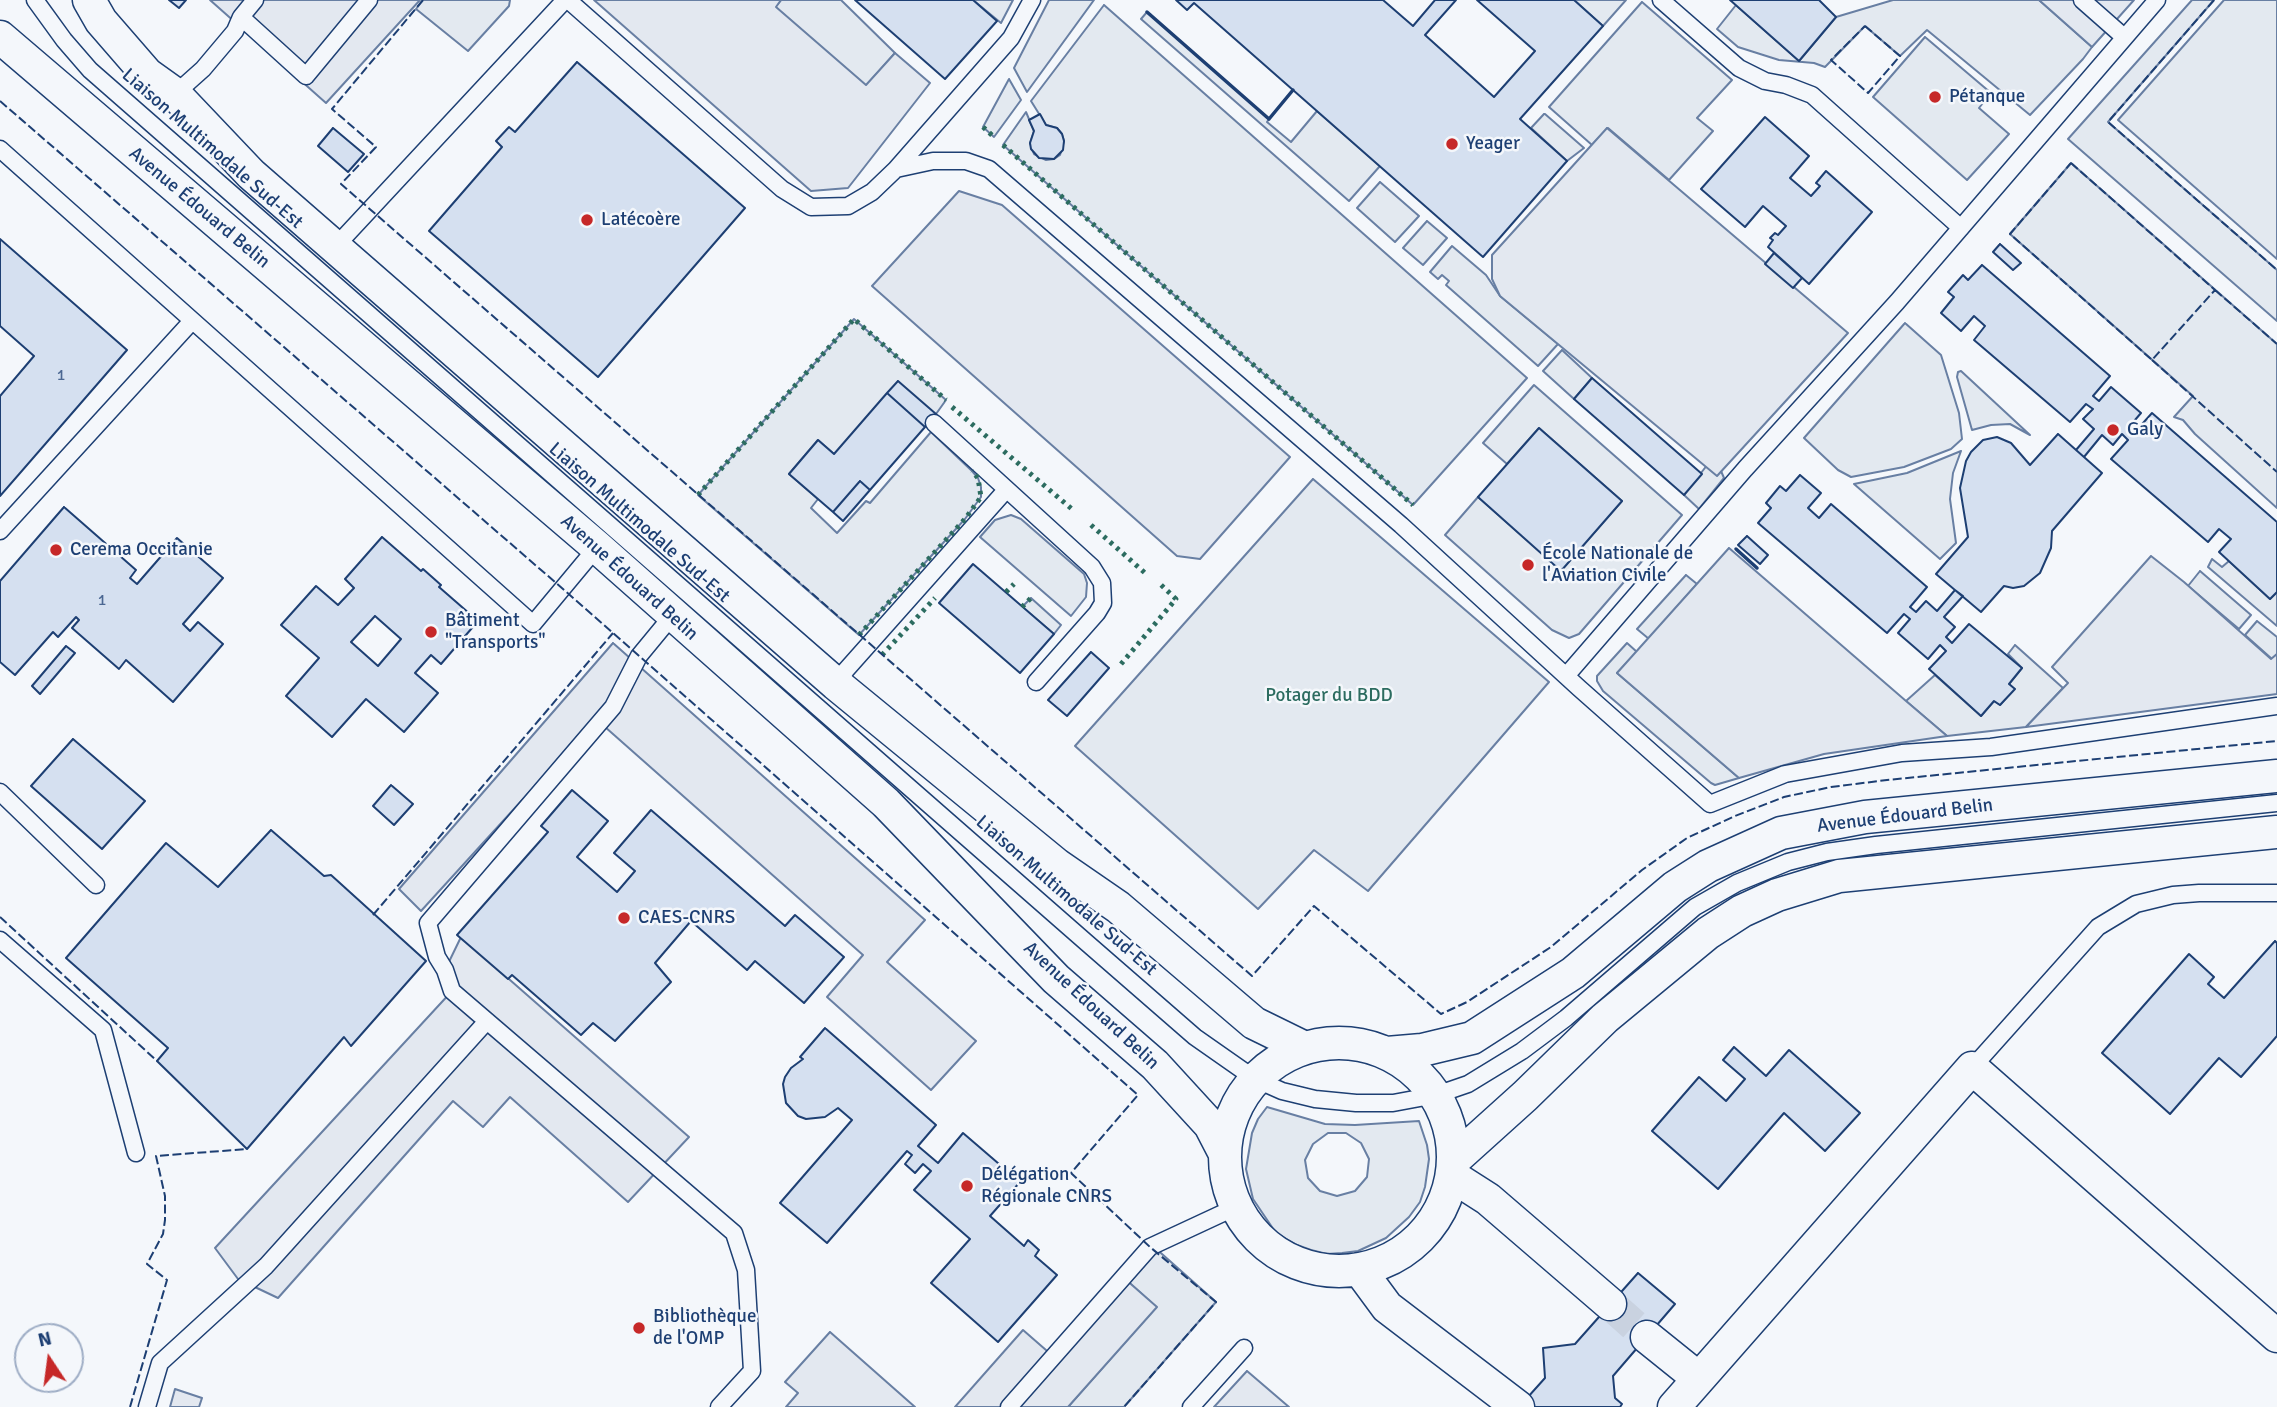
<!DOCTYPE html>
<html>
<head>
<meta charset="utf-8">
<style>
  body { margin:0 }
  #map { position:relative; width:2277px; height:1407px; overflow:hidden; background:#f4f7fb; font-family:Signika,sans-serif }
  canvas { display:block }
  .north { position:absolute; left:14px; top:1323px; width:70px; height:70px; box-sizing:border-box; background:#f4f7fb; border:2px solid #9eadc5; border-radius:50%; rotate:347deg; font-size:19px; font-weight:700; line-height:28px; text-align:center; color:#1d3f73 }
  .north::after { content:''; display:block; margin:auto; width:24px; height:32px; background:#c62828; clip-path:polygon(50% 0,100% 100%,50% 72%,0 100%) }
</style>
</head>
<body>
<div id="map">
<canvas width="2277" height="1407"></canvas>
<div class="north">N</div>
</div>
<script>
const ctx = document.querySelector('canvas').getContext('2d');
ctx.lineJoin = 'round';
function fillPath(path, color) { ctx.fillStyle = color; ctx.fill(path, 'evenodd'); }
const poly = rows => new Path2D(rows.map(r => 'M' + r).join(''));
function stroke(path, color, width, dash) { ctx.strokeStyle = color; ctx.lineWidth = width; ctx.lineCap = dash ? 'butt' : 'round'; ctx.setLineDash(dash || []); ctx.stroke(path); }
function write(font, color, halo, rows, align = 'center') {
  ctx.font = font + ' Signika,sans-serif'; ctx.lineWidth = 5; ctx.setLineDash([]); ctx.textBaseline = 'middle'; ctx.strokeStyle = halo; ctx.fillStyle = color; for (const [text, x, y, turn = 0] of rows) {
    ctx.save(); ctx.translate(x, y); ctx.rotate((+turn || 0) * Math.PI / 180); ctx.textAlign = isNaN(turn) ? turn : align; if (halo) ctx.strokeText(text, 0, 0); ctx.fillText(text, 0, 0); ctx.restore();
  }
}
const green = poly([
  [423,0,510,0,509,6,468,51,416,9,423,0],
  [781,0,841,0,895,53,866,86,775,7,781,0],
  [973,0,1013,0,1001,23,973,0],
  [1049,0,1094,0,1027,92,1014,68,1049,0],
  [1574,0,1626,0,1603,26,1574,0],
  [1893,0,2039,0,2092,47,2083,59,2030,115,1927,30,1900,56,1865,26,1825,67,1814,63,1779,60,1738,47,1717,29,1736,5,1799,61,1836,17,1893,0],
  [2192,0,2214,0,2108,122,2277,270,2277,321,2068,139,2192,0],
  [2224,0,2277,0,2277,259,2118,120,2224,0],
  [1642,2,1732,80,1697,118,1713,131,1669,180,1608,128,1592,145,1549,107,1642,2],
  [1104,5,1527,378,1413,505,1003,145,1026,112,1034,131,1030,143,1034,154,1046,160,1054,159,1060,155,1064,141,1062,134,1057,128,1046,125,1031,101,1104,5],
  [1147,12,1269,119,1267,122,1291,142,1317,111,1380,166,1349,201,1141,19,1147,12],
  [1925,37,1991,93,1979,108,2009,134,1967,180,1873,97,1925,37],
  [1009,79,1021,100,994,137,983,127,1009,79],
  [1544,114,1545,114,1584,148,1567,161,1531,128,1544,114],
  [2071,163,2277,344,2277,508,2195,434,2183,420,2174,417,2193,396,2010,234,2071,163],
  [1380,182,1419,216,1395,242,1357,208,1380,182],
  [1427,221,1447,238,1423,265,1403,248,1427,221],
  [1452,246,1486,275,1500,296,1558,344,1538,366,1446,285,1449,281,1442,275,1438,279,1430,272,1452,246],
  [854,319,946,400,936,414,834,454,818,440,789,474,818,499,811,508,837,533,866,501,870,503,931,432,972,471,978,478,981,487,981,497,965,519,859,635,698,495,854,319],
  [1905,323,1941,355,1959,413,1962,439,1951,449,1904,467,1851,477,1838,470,1804,438,1905,323],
  [1562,350,1592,378,1574,399,1543,371,1562,350],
  [1961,371,2030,435,2010,424,1991,425,1972,430,1957,377,1958,372,1961,371],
  [1534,385,1682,515,1579,634,1569,638,1552,630,1445,535,1478,497,1561,570,1622,501,1539,428,1507,464,1483,443,1534,385],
  [1961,451,1953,473,1950,499,1956,543,1940,559,1854,484,1907,473,1961,451],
  [1711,460,1718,464,1724,478,1699,509,1684,495,1711,460],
  [1313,479,1549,682,1368,891,1314,850,1258,909,1075,746,1313,479],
  [1011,515,1021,519,1084,574,1087,583,1086,597,1071,616,980,537,995,520,1011,515],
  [2212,559,2222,567,2229,561,2270,599,2277,592,2277,626,2208,567,2212,559],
  [2200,571,2251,615,2239,629,2188,586,2200,571],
  [1686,575,1697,584,1649,639,1637,629,1686,575],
  [1031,598,1061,625,1054,634,1022,607,1031,598],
  [2257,621,2277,637,2277,654,2272,659,2245,635,2257,621],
  [1627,643,1637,652,1617,673,1739,778,1715,785,1711,783,1603,691,1597,681,1597,676,1627,643],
  [2015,645,2063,688,2026,727,1947,736,1906,701,1935,675,1981,716,1994,701,2000,705,2014,689,2009,684,2022,668,2008,654,2015,645],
  [1267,1107,1325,1124,1355,1125,1419,1121,1427,1145,1429,1159,1425,1187,1420,1202,1409,1217,1386,1238,1358,1251,1342,1253,1327,1254,1311,1250,1297,1245,1276,1233,1253,1199,1246,1169,1252,1133,1258,1119,1267,1107],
  [1328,1133,1346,1133,1361,1143,1369,1159,1367,1177,1355,1191,1337,1196,1320,1191,1308,1178,1305,1160,1313,1144,1328,1133],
  [1153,1246,1216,1302,1124,1407,1068,1407,1156,1307,1124,1278,1153,1246]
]);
const parking = poly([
  [210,0,420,0,326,103,210,0],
  [594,0,781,0,776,7,866,85,895,53,930,83,848,188,811,191,594,0],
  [2039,0,2134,0,2092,47,2039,0],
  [1607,128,1848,333,1717,476,1500,296,1492,279,1492,255,1607,128],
  [959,191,1002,205,1290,457,1200,559,1177,556,872,286,959,191],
  [1729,548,1906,701,1947,736,1824,754,1739,778,1617,673,1729,548],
  [2151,556,2184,582,2271,659,2277,654,2277,694,2026,727,2068,683,2052,667,2151,556],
  [613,643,925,920,887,962,976,1041,931,1090,827,997,863,955,596,719,421,911,399,889,613,643],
  [461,937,689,1137,628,1202,510,1097,483,1127,453,1101,278,1298,238,1279,215,1248,452,991,445,970,461,937],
  [1124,1278,1157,1307,1068,1407,955,1407,1023,1330,1054,1357,1124,1278],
  [830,1332,915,1407,786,1407,798,1393,785,1382,830,1332],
  [1247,1371,1289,1407,1214,1407,1247,1371],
  [175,1389,202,1398,199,1407,170,1407,175,1389]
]);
const building = poly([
  [169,0,186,0,179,8,169,0],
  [855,0,973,0,997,21,945,79,855,0],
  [1176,0,1383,0,1413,26,1435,0,1456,0,1425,35,1494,97,1535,51,1477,0,1574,0,1603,26,1520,119,1567,161,1483,257,1194,3,1187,10,1176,0],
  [1730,0,1819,0,1836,17,1799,61,1730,0],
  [577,62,745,208,598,377,429,231,502,147,496,141,509,127,515,132,577,62],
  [1040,114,1046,125,1057,128,1062,134,1064,141,1063,150,1054,159,1039,158,1031,149,1030,143,1034,131,1029,120,1040,114],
  [1765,117,1809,156,1790,178,1811,196,1820,186,1816,183,1826,171,1872,212,1809,284,1768,247,1773,240,1770,238,1775,233,1778,235,1786,226,1763,206,1745,227,1701,189,1765,117],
  [333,128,364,154,348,172,318,146,333,128],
  [0,239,127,350,0,496,0,396,34,356,0,326,0,239],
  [2000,244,2021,263,2013,270,1993,252,2000,244],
  [1774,253,1802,278,1793,288,1765,264,1774,253],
  [1982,265,2110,376,2093,396,2099,401,2111,387,2141,413,2129,427,2135,432,2152,413,2277,522,2277,592,2270,599,2219,552,2231,539,2219,529,2208,542,2111,459,2128,440,2122,434,2113,445,2102,435,2084,457,2076,450,2094,429,2083,419,2093,409,2086,404,2070,422,1974,340,1985,326,1974,316,1961,331,1941,313,1954,297,1948,292,1963,275,1968,280,1982,265],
  [1592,378,1702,474,1684,495,1574,399,1592,378],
  [898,381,936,414,925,427,887,393,898,381],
  [887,393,925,427,870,490,860,481,833,512,789,474,818,440,834,454,887,393],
  [1539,428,1622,501,1561,571,1478,497,1539,428],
  [2058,434,2102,473,2052,531,2051,548,2040,573,2024,586,2013,588,2004,586,1981,612,1936,574,1968,537,1960,488,1966,461,1971,452,1983,440,1997,437,2011,443,2030,465,2058,434],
  [1800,475,1821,493,1808,508,1819,518,1831,504,1927,587,1910,607,1916,612,1926,601,1937,611,1955,590,1963,596,1944,617,1955,627,1946,637,1952,643,1969,624,2022,668,2009,684,2015,689,2000,705,1994,701,1981,716,1929,669,1946,651,1940,645,1928,659,1898,633,1910,619,1904,614,1887,633,1758,523,1771,508,1766,503,1780,486,1786,491,1800,475],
  [860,481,870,490,843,521,833,512,860,481],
  [64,507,136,570,130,578,137,584,177,538,223,578,183,624,190,631,198,622,223,644,173,702,126,660,119,669,72,628,79,620,76,617,58,637,53,632,15,675,0,662,0,581,64,507],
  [1747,536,1768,555,1760,564,1738,545,1747,536],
  [382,537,421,571,423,569,441,585,439,587,478,621,441,664,431,655,415,673,438,693,404,732,366,699,332,737,286,696,319,658,281,625,316,586,338,605,354,588,345,579,382,537],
  [375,616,401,639,378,666,351,642,375,616],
  [973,564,1054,634,1020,673,939,603,973,564],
  [66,646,75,653,40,694,32,686,66,646],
  [1091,652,1109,668,1067,716,1048,700,1091,652],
  [73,739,145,801,102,849,31,786,73,739],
  [391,785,413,804,394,825,373,806,391,785],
  [572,790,608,821,577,857,617,892,635,871,614,853,651,810,785,926,795,915,844,957,804,1003,755,961,747,970,691,921,655,963,671,982,615,1041,593,1023,581,1035,512,975,508,979,457,935,548,832,541,826,572,790],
  [271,830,324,876,331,875,426,961,351,1046,344,1037,247,1149,157,1061,168,1048,66,958,166,843,218,887,271,830],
  [2275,941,2277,943,2277,1036,2241,1077,2219,1058,2170,1114,2102,1053,2189,954,2214,977,2208,984,2224,998,2275,941],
  [825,1028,936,1125,918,1146,938,1163,963,1133,1020,1182,990,1216,1024,1246,1028,1240,1039,1250,1035,1256,1057,1275,998,1342,931,1283,970,1239,914,1190,931,1171,923,1164,915,1173,905,1164,912,1155,907,1151,827,1243,780,1203,852,1120,838,1108,825,1117,806,1119,798,1116,786,1103,783,1084,785,1077,791,1068,803,1059,800,1057,825,1028],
  [1734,1047,1766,1076,1789,1050,1860,1113,1825,1151,1784,1113,1718,1189,1652,1131,1699,1077,1726,1101,1745,1079,1723,1060,1734,1047],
  [1638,1273,1675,1304,1613,1376,1615,1398,1622,1404,1620,1407,1519,1407,1545,1378,1543,1348,1575,1344,1638,1273]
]);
const minorTunnel = poly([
  [1610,1304,1647,1337]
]);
const service = poly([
  [35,0,64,40,90,70,1087,943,1195,1037,1255,1079,1282,1091,1315,1099,1356,1103,1393,1103,1436,1095,1468,1084,1522,1051,1566,1018,1695,907,1737,883,1788,862,1827,852,1876,845,2277,803],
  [255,0,241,17,306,76,369,0],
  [568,0,782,189,811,207,848,206,872,192,896,169,933,161,966,161,989,169,1401,525,1579,688,1710,804,1785,774,1902,753,1991,747,2277,706],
  [1661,0,1739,68,1765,81,1786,85,1812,95,1961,228],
  [2082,0,2124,37],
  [175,94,203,69,235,31,241,17],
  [0,149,533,624,597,547],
  [896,169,1011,38,1032,0],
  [335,247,565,0],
  [934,423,1092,567,1102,583,1103,603,1097,613,1036,682],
  [0,531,192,321],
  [672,616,639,656,613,707,428,923,437,957,445,970,452,991,734,1233,746,1270,752,1371,719,1407],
  [1566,676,1745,469,1897,302,2157,0],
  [836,684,846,670,1006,490],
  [0,792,96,885],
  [0,940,103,1030,136,1153],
  [1972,1068,2098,927,2136,904,2173,895,2199,893,2277,893],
  [147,1407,160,1363,266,1266,487,1021],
  [1009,1407,1150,1247,1236,1207],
  [1191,1407,1244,1348]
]);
const minor = poly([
  [89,0,101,21,147,74,175,94,251,174,836,684,1057,865,1118,907,1254,1023,1305,1048],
  [0,37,597,547,886,803,1056,979,1155,1065,1210,1125,1224,1152],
  '1225 1157a114 114 0 1 1 228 0a114 114 0 1 1-228 0Z',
  [1387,1053,1422,1050,1472,1038,1573,973,1675,887,1708,866,1781,833,1865,817,2277,776],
  [1454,1160,1525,1096,1605,1018,1708,933,1742,911,1777,895,1839,876,2277,832],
  [1452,1176,1488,1199,1610,1304],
  [1359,1269,1387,1307,1518,1407],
  [1647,1337,1698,1378],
  [1674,1407,1972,1068,2277,1336]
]);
const hedge = poly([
  [983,127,994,137],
  [1003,145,1413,505],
  [952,407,1073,510],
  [698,495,854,319,946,400],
  [1091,525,1145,573],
  [1006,592,1014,584],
  [1022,607,1031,598],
  [859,635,965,519,981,497,978,478,972,471],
  [882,655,935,598],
  [1121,664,1176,599,1159,583]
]);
const fence = poly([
  [423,0,332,109,376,147,341,184,1252,976,1314,906,1441,1014,1467,1002,1551,947,1642,870,1687,838,1735,816,1784,797,1831,787,1887,780,2277,741],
  [2214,0,2108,122,2277,270],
  [1865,26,1900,56,1868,93,1831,60,1865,26],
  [0,101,563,589,1138,1095,1071,1173,1150,1247,1216,1302,1124,1407],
  [2071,163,2215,290,2152,360,2010,234,2071,163],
  [2215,290,2277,344],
  [2152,360,2277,472],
  [373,915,613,633],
  [0,917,157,1061],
  [130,1407,167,1280,147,1264,163,1234,165,1220,165,1196,156,1156,247,1149,246,1148]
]);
const wall = poly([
  [1147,12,1269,119,1293,90],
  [1736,549,1757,568]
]);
const markers = [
  [1935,97,7,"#c62828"],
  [1452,144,7,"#c62828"],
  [587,220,7,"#c62828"],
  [2113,430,7,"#c62828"],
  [56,550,7,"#c62828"],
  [1528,565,7,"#c62828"],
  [431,632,7,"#c62828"],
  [624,918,7,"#c62828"],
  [967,1186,7,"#c62828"],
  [639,1328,7,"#c62828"]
];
const numberNames = [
  ["1",61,376],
  ["1",102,601]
];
const poiNames = [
  ["Pétanque",1949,97],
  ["Yeager",1466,144],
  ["Latécoère",601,220],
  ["Galy",2127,430],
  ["Cerema Occitanie",70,550],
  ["École Nationale de",1542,554],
  ["l'Aviation Civile",1542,576],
  ["Bâtiment",445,621],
  ["\"Transports\"",445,643],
  ["CAES-CNRS",638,918],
  ["Délégation",981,1175],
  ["Régionale CNRS",981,1197],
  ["Bibliothèque",653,1317],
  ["de l'OMP",653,1339]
];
const streetNames = [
  ["Liaison Multimodale Sud-Est",212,149,41],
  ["Avenue Édouard Belin",199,208,40],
  ["Liaison Multimodale Sud-Est",639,523,41],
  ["Avenue Édouard Belin",629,578,42],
  ["Avenue Édouard Belin",1905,816,-7],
  ["Liaison Multimodale Sud-Est",1066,896,41],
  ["Avenue Édouard Belin",1091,1006,43]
];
const parkNames = [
  ["Potager du BDD",1329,696]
];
fillPath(green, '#e3e9f0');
stroke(green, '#687fa3', 2);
fillPath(parking, '#e3e8f0');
stroke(parking, '#687fa3', 2);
fillPath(building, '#d5e0f0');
stroke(building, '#1d3f73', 2);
stroke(minorTunnel, '#c9d2e0', 32, [32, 16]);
stroke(service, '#1d3f73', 19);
stroke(minor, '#1d3f73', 35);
stroke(service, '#f4f7fb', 16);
stroke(minor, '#f4f7fb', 32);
stroke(hedge, '#2c6c60', 5, [3.5, 5]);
stroke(fence, '#1d3f73', 2, [9, 3.5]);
stroke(wall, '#1d3f73', 3.5);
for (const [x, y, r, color] of markers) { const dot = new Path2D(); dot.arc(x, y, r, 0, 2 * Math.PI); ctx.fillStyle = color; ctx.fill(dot); stroke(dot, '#f4f7fb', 2.5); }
write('16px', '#4b6792', null, numberNames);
write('19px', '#1d3f73', '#f4f7fb', poiNames, 'left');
write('19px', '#1d3f73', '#f4f7fb', streetNames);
write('19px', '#2c6c60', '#f4f7fb', parkNames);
</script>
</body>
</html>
